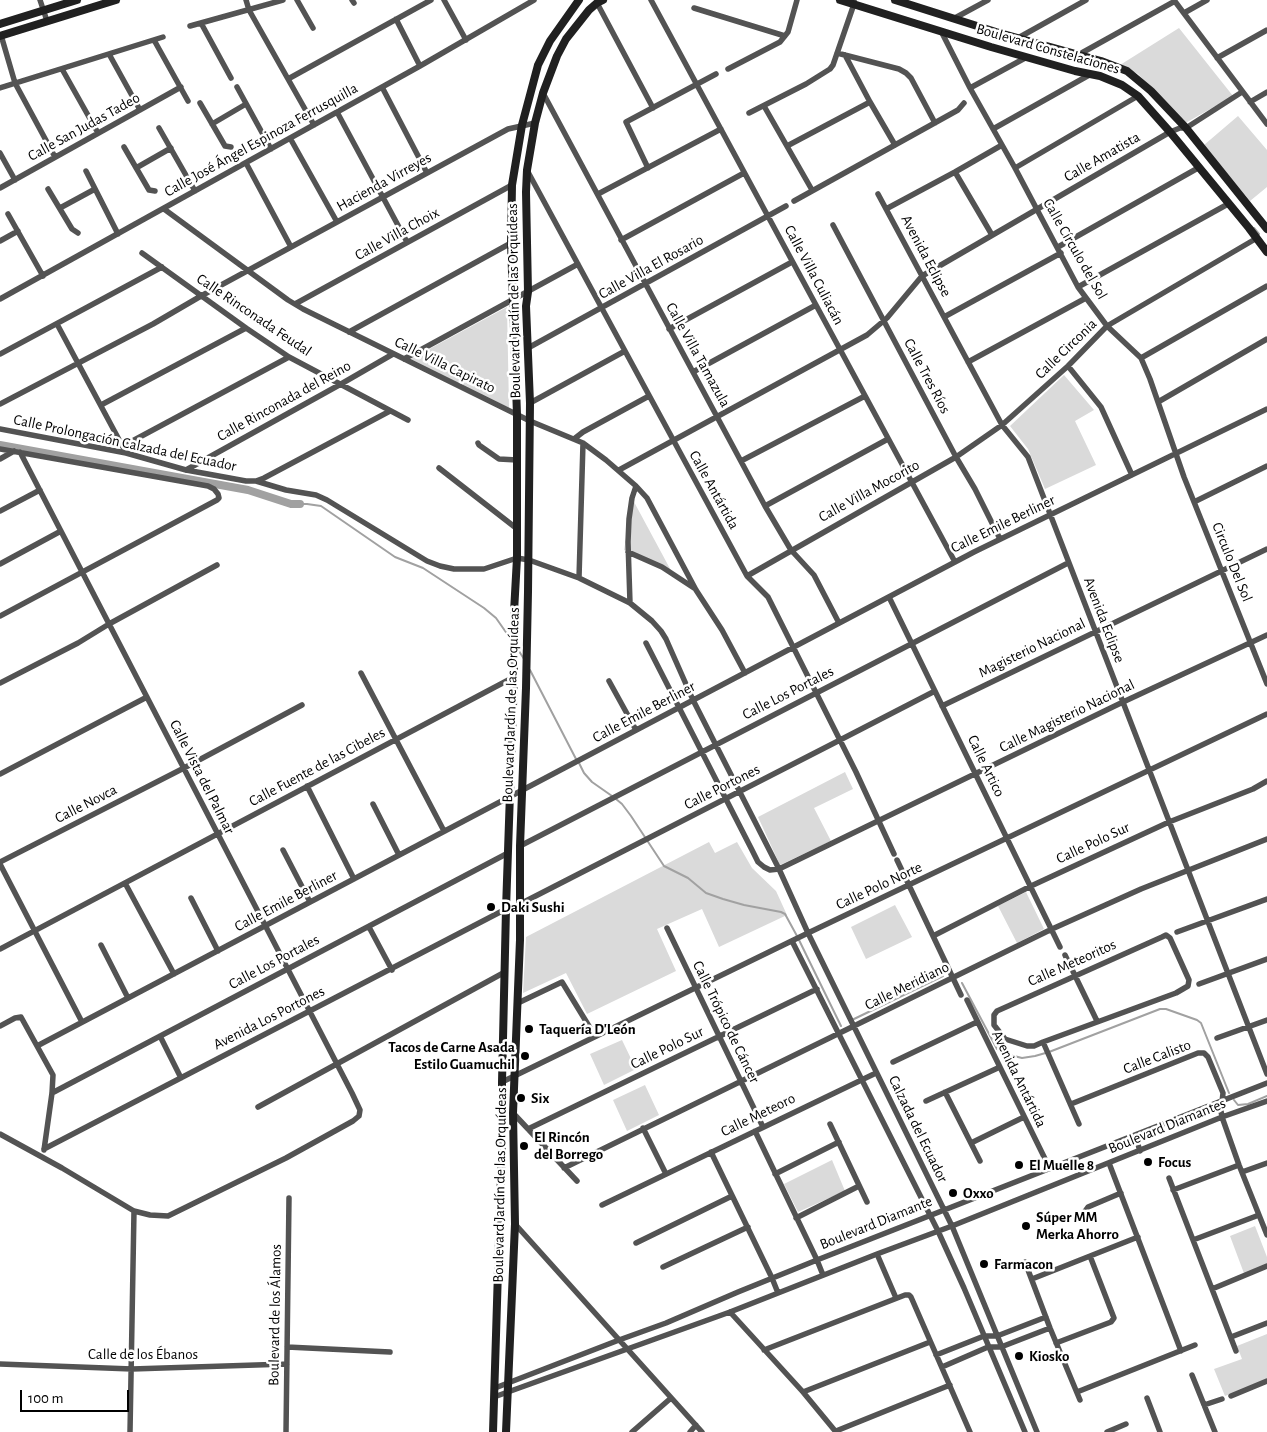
<!DOCTYPE html>
<html>
<head>
<meta charset="utf-8">
<style>
  body { margin:0 }
  #map { position:relative; width:1267px; height:1432px; overflow:hidden; background:#fff; font-family:"Alegreya Sans",sans-serif }
  canvas { display:block }
  .scale { position:absolute; left:20px; top:1390px; width:109px; height:22px; box-sizing:border-box; border:2px solid #000; border-top:0; padding-left:6px; font-size:15px; line-height:18px; white-space:nowrap; color:#000; -webkit-text-stroke:4px #fff; paint-order:stroke }
</style>
</head>
<body>
<div id="map">
<canvas width="1267" height="1432"></canvas>
<div class="scale">100 m</div>
</div>
<script>
const ctx = document.querySelector('canvas').getContext('2d');
ctx.lineJoin = 'round';
function fillPath(path, color) { ctx.fillStyle = color; ctx.fill(path, 'evenodd'); }
const poly = rows => new Path2D(rows.map(r => 'M' + r).join(''));
function stroke(path, color, width, dash) { ctx.strokeStyle = color; ctx.lineWidth = width; ctx.lineCap = dash ? 'butt' : 'round'; ctx.setLineDash(dash || []); ctx.stroke(path); }
function write(font, color, halo, rows, align = 'center') {
  ctx.font = font + ' "Alegreya Sans",sans-serif'; ctx.lineWidth = 5; ctx.setLineDash([]); ctx.textBaseline = 'middle'; ctx.strokeStyle = halo; ctx.fillStyle = color; for (const [text, x, y, turn = 0] of rows) {
    ctx.save(); ctx.translate(x, y); ctx.rotate((+turn || 0) * Math.PI / 180); ctx.textAlign = isNaN(turn) ? turn : align; if (halo) ctx.strokeText(text, 0, 0); ctx.fillText(text, 0, 0); ctx.restore();
  }
}
const green = poly([
  [1179,28,1233,96,1182,125,1153,90,1138,74,1120,65],
  [1238,116,1267,150,1267,187,1250,201,1204,145],
  [507,307,509,408,409,360],
  [1064,375,1094,410,1075,421,1096,465,1045,489,1028,449,1010,426],
  [633,500,675,578,653,562,624,550],
  [845,772,853,789,814,808,831,841,780,865,758,817],
  [709,842,715,853,737,842,752,868,776,891,787,915,719,947,702,909,657,929,676,971,587,1014,566,973,523,993,526,937],
  [1026,892,1044,929,1017,943,998,906],
  [895,905,912,937,866,959,851,927],
  [622,1040,636,1069,604,1085,590,1054],
  [645,1085,659,1115,627,1131,613,1100],
  [832,1160,845,1191,798,1212,784,1184],
  [1255,1226,1267,1257,1267,1268,1245,1276,1230,1236],
  [1267,1334,1267,1380,1225,1396,1214,1369,1242,1359,1237,1346]
]);
const stream = poly([
  [1254,228,1259,234],
  [300,504,307,504,321,506,395,557,423,568,484,608,496,618,510,638],
  [517,648,524,659],
  [530,670,576,759],
  [579,763,584,773,592,782,612,796],
  [616,799,622,804,631,816,664,866,688,878,706,893,723,899,744,905,781,912,785,914,797,936],
  [799,940,841,1026],
  [962,983,997,1049,1006,1054,1022,1058,1035,1056,1049,1052,1160,1009,1166,1009,1197,1020,1201,1023,1229,1093],
  [854,1019,943,976],
  [1234,1100,1238,1105,1248,1104,1267,1096]
]);
const canal = poly([
  [0,445,248,490,291,504,300,504]
]);
const street = poly([
  [40,0,47,21],
  [246,0,249,10,314,125],
  [297,0,313,28],
  [352,0,354,3],
  [444,0,466,40],
  [651,0,955,562],
  [1174,0,1267,124],
  [597,3,653,108],
  [694,8,785,36],
  [1184,13,1207,0],
  [396,19,420,66],
  [953,19,988,0],
  [201,23,231,78],
  [190,26,283,0],
  [941,31,970,88,1015,168,1078,287,1107,326,1141,358,1150,379,1184,477,1267,684],
  [1,35,15,83,55,157],
  [1018,38,1086,0],
  [154,40,188,101],
  [837,53,899,69,906,73,911,78,935,123],
  [109,54,140,110],
  [845,55,870,102,895,145],
  [1078,55,1175,1],
  [1217,58,1267,30],
  [62,69,98,133],
  [728,69,780,42,788,32,797,0],
  [288,79,431,0],
  [237,87,271,149],
  [382,87,427,173],
  [0,88,163,37],
  [970,88,1027,57],
  [543,93,765,506,791,550,814,575,839,623],
  [1250,102,1267,92],
  [200,103,225,146,231,147],
  [764,106,812,190],
  [337,112,407,242],
  [749,113,806,84,830,69,833,65,854,4,854,0],
  [212,124,246,104],
  [159,128,195,191],
  [993,129,1091,74],
  [290,138,337,222],
  [787,146,870,102],
  [124,147,149,190,155,191],
  [0,153,15,180],
  [246,163,291,247],
  [136,168,171,148],
  [648,168,626,122,716,74],
  [1015,168,1138,96],
  [86,171,118,234],
  [528,172,747,576,768,597,856,772,894,854],
  [955,172,992,235],
  [0,188,181,87],
  [48,189,72,229,78,233],
  [598,194,721,129],
  [878,194,1002,425,1028,457,1267,1074],
  [794,201,958,110,964,103],
  [60,208,95,189],
  [164,209,288,300,303,309,530,421,583,443,606,460,636,486,647,498,696,590,722,630,745,673],
  [886,209,955,172,1002,145],
  [8,214,43,276],
  [833,225,956,457,975,489,1000,539],
  [621,240,744,173],
  [0,241,18,231],
  [1058,247,1198,168],
  [142,253,246,328,289,357,408,420],
  [1078,287,1228,204],
  [0,299,420,66,534,0],
  [295,304,512,185],
  [944,317,1061,253],
  [57,324,124,449],
  [669,329,792,262],
  [349,332,511,243],
  [528,348,786,206],
  [0,354,162,267],
  [1141,358,1267,286],
  [404,359,578,264],
  [968,362,1086,298],
  [1068,366,1101,407,1132,475],
  [693,372,816,305],
  [1158,402,1267,339],
  [530,403,625,351],
  [0,404,153,324,201,296,508,129,535,123],
  [101,405,246,328],
  [0,429,126,453,186,470,246,481,256,481,264,478,390,411],
  [574,439,583,432,649,396],
  [478,443,479,445,499,459,517,460],
  [123,446,289,357],
  [0,449,208,486,214,489,218,494,219,498,217,500,0,616],
  [0,459,14,451],
  [741,461,865,396],
  [439,468,516,528],
  [186,470,341,384,393,354],
  [619,470,867,335,887,318,922,276,1170,132,1180,128,1186,128,1242,92],
  [256,481,286,490,316,495,327,500,427,561,440,566,454,569,484,569,517,558,529,560,579,578,630,603,652,621,661,631,666,639,693,700,779,869,808,933,952,1226,1037,1432],
  [1194,502,1267,466],
  [765,506,888,439],
  [0,511,40,490],
  [628,552,662,567,694,588],
  [0,564,61,531],
  [747,576,956,457,1002,425,1068,366,1107,326,1257,238],
  [579,578,583,443],
  [889,597,1060,947],
  [630,603,628,542,629,519,632,498,636,486],
  [646,643,752,850,758,862,764,867,770,870,779,869,1123,702,1267,635],
  [361,673,444,831],
  [609,681,636,730],
  [0,683,78,643,109,624,217,565],
  [942,706,1267,549],
  [0,774,147,697],
  [307,786,354,879],
  [373,804,399,855],
  [520,846,1068,563],
  [283,850,310,902],
  [897,860,961,995],
  [0,862,184,768,302,705],
  [0,864,82,1022],
  [125,883,174,974],
  [191,898,218,951],
  [520,904,840,740,935,691],
  [369,927,392,970],
  [667,928,763,1127],
  [1177,932,1267,899],
  [933,936,1031,886,1169,822,1253,789,1267,781],
  [792,941,938,1231,964,1288,1025,1432],
  [101,945,128,998],
  [0,949,514,677],
  [1065,955,1097,1021],
  [1199,984,1267,959],
  [967,1000,1050,1169],
  [518,1003,562,982,595,1036],
  [0,1026,15,1018,21,1017,53,1075,52,1093,44,1150],
  [160,1036,181,1078],
  [1217,1038,1267,1020],
  [1043,1042,1176,993,1188,986,1189,980,1170,938,1166,935,1162,937,1006,1007,997,1011,994,1015,994,1025,1005,1039,1027,1046,1034,1046,1043,1042,1079,1124],
  [37,1046,974,552,1267,409],
  [893,1062,977,1022],
  [502,1082,808,933,1267,714],
  [945,1092,980,1161],
  [52,1093,508,853],
  [926,1101,1000,1067],
  [1071,1104,1198,1053,1204,1053,1208,1057,1223,1093,1221,1111,1222,1117,1239,1165,1267,1235],
  [258,1107,505,972],
  [513,1113,577,1181],
  [830,1124,867,1202],
  [643,1128,666,1174],
  [528,1129,817,989],
  [755,1131,817,1260,823,1275],
  [0,1134,62,1168,134,1211,150,1215,168,1216,286,1158,353,1121,359,1116,360,1110,352,1093,20,452],
  [1135,1135,1140,1151],
  [971,1143,1024,1117],
  [44,1149,506,909],
  [711,1152,772,1278,778,1293],
  [1109,1163,1181,1351],
  [564,1168,1052,929,1141,889,1267,839],
  [1242,1172,1267,1163],
  [775,1174,839,1142],
  [1169,1178,1236,1351],
  [1173,1190,1239,1165],
  [602,1205,876,1073],
  [1083,1214,1088,1207,1121,1193],
  [796,1218,859,1186],
  [515,1224,702,1432],
  [1193,1240,1259,1215],
  [636,1243,732,1196],
  [877,1254,896,1298],
  [1025,1262,1050,1328,1080,1400],
  [663,1267,748,1227],
  [1032,1279,1138,1237],
  [1212,1289,1267,1266],
  [730,1312,803,1392,836,1432],
  [1231,1337,1267,1323],
  [1056,1343,1111,1322,1114,1318,1090,1256],
  [287,1347,390,1352],
  [764,1350,905,1295,909,1295,911,1297,970,1432],
  [936,1355,984,1336,997,1336,1046,1317],
  [0,1364,132,1369,287,1364],
  [942,1367,988,1347,1001,1347,1050,1328],
  [1192,1375,1215,1432],
  [495,1388,619,1340,666,1323,738,1292,817,1260,1267,1083],
  [803,1392,930,1342],
  [1077,1392,1195,1345],
  [1231,1396,1267,1381],
  [494,1397,730,1312,877,1254,952,1226,1222,1117,1267,1101],
  [1147,1398,1160,1432],
  [1204,1405,1222,1399],
  [836,1431,950,1385],
  [130,1432,134,1211],
  [286,1432,289,1198],
  [632,1432,671,1398],
  [690,1432,696,1425],
  [1107,1432,1126,1424]
]);
const secondary = poly([
  [840,0,991,47,1075,71,1100,76,1122,85,1138,96,1170,132,1249,228,1267,252],
  [895,0,996,32,1101,61,1127,71,1151,91,1186,128,1267,229],
  [0,24,77,0],
  [0,36,116,0],
  [493,1432,502,1141,502,1082,506,909,514,677,514,612,517,558,517,415,511,243,512,185,522,125,538,65,550,41,579,0],
  [506,1432,515,1224,513,1113,520,940,520,846,526,688,528,592,530,403,526,306,528,292,526,192,527,170,535,123,543,93,557,56,566,39,589,10,597,3,603,0]
]);
const markers = [
  [491,907,5,"#000"],
  [529,1029,5,"#000"],
  [525,1056,5,"#000"],
  [521,1098,5,"#000"],
  [524,1146,5,"#000"],
  [1148,1162,5,"#000"],
  [1019,1165,5,"#000"],
  [953,1193,5,"#000"],
  [1026,1226,5,"#000"],
  [984,1264,5,"#000"],
  [1019,1356,5,"#000"]
];
const streetNames = [
  ["Boulevard Constelaciones",1048,49,16],
  ["Calle San Judas Tadeo",84,127,-29],
  ["Calle José Ángel Espinoza Ferrusquilla",261,140,-29],
  ["Calle Amatista",1102,157,-30],
  ["Hacienda Virreyes",384,182,-29],
  ["Calle Villa Choix",397,234,-29],
  ["Calle Círculo del Sol",1075,249,60],
  ["Avenida Eclipse",926,256,62],
  ["Calle Villa El Rosario",651,267,-29],
  ["Calle Villa Culiacán",814,275,62],
  ["Boulevard Jardín de las Orquídeas",514,301,-91],
  ["Calle Rinconada Feudal",254,315,34],
  ["Calle Circonia",1066,349,-44],
  ["Calle Villa Tamazula",698,355,61],
  ["Calle Villa Capirato",445,365,26],
  ["Calle Tres Ríos",927,376,62],
  ["Calle Rinconada del Reino",284,401,-29],
  ["Calle Prolongación Calzada del Ecuador",125,443,12],
  ["Calle Antártida",714,490,61],
  ["Calle Villa Mocorito",869,491,-29],
  ["Calle Emile Berliner",1003,524,-26],
  ["Circulo Del Sol",1232,562,68],
  ["Avenida Eclipse",1104,620,69],
  ["Magisterio Nacional",1032,648,-26],
  ["Calle Los Portales",788,693,-27],
  ["Boulevard Jardín de las Orquídeas",511,705,-88],
  ["Calle Emile Berliner",644,712,-28],
  ["Calle Magisterio Nacional",1067,716,-26],
  ["Calle Artico",986,766,64],
  ["Calle Fuente de las Cibeles",317,767,-28],
  ["Calle Vista del Palmar",202,777,63],
  ["Calle Portones",722,787,-27],
  ["Calle Novca",86,804,-27],
  ["Calle Polo Sur",1093,843,-25],
  ["Calle Polo Norte",879,886,-25],
  ["Calle Emile Berliner",286,901,-28],
  ["Calle Los Portales",274,962,-28],
  ["Calle Meteoritos",1072,963,-24],
  ["Calle Meridiano",907,986,-26],
  ["Avenida Los Portones",269,1018,-27],
  ["Calle Trópico de Cáncer",726,1022,64],
  ["Calle Polo Sur",667,1048,-26],
  ["Calle Calisto",1157,1057,-21],
  ["Avenida Antártida",1019,1079,64],
  ["Calle Meteoro",758,1115,-26],
  ["Boulevard Diamantes",1167,1126,-22],
  ["Calzada del Ecuador",918,1129,64],
  ["Boulevard Jardín de las Orquídeas",500,1185,-89],
  ["Boulevard Diamante",876,1223,-22],
  ["Boulevard de los Álamos",275,1315,-89],
  ["Calle de los Ébanos",143,1354]
];
const poiNames = [
  ["Daki Sushi",501,907],
  ["Taquería D'León",539,1029],
  ["Tacos de Carne Asada",515,1047,"right"],
  ["Estilo Guamuchil",515,1064,"right"],
  ["Six",531,1098],
  ["El Rincón",534,1137],
  ["del Borrego",534,1154],
  ["Focus",1158,1162],
  ["El Muelle 8",1029,1165],
  ["Oxxo",963,1193],
  ["Súper MM",1036,1217],
  ["Merka Ahorro",1036,1234],
  ["Farmacon",994,1264],
  ["Kiosko",1029,1356]
];
fillPath(green, '#dadada');
stroke(stream, '#a1a1a1', 2);
stroke(canal, '#a1a1a1', 8);
stroke(street, '#535353', 5.5);
stroke(secondary, '#202020', 8);
for (const [x, y, r, color] of markers) { const dot = new Path2D(); dot.arc(x, y, r, 0, 2 * Math.PI); ctx.fillStyle = color; ctx.fill(dot); stroke(dot, '#fff', 2); }
write('15px', '#000', '#fff', streetNames);
write('bold 15px', '#000', '#fff', poiNames, 'left');
</script>
</body>
</html>
